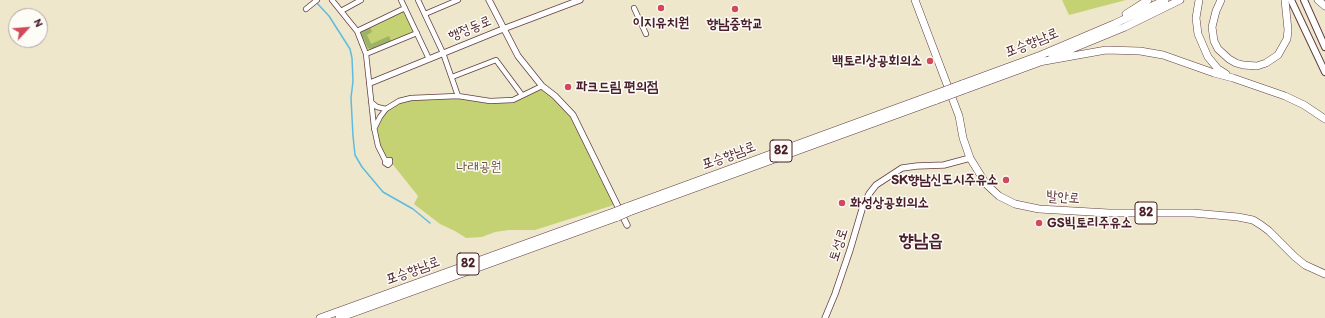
<!DOCTYPE html>
<html>
<head>
<meta charset="utf-8">
<style>
  body { margin:0 }
  #map { position:relative; width:1325px; height:318px; overflow:hidden; background:#eee7cc; font-family:Itim,sans-serif }
  canvas { display:block }
  .north { position:absolute; left:8px; top:8px; width:40px; height:40px; box-sizing:border-box; background:#fdfcf7; border:1px solid #b5a4a5; border-radius:50%; rotate:64deg; font-size:11px; font-weight:700; line-height:16px; text-align:center; color:#4a1f2b }
  .north::after { content:''; display:block; margin:auto; width:14px; height:18px; background:#d1495b; clip-path:polygon(50% 0,100% 100%,50% 72%,0 100%) }
</style>
</head>
<body>
<div id="map">
<canvas width="1325" height="318"></canvas>
<div class="north">N</div>
</div>
<script>
const ctx = document.querySelector('canvas').getContext('2d');
ctx.lineJoin = 'round';
function fillPath(path, color) { ctx.fillStyle = color; ctx.fill(path, 'evenodd'); }
const poly = rows => new Path2D(rows.map(r => 'M' + r).join(''));
function stroke(path, color, width, dash) { ctx.strokeStyle = color; ctx.lineWidth = width; ctx.lineCap = dash ? 'butt' : 'round'; ctx.setLineDash(dash || []); ctx.stroke(path); }
function write(font, color, halo, rows, align = 'center') {
  ctx.font = font + ' Itim,"Poor Story",sans-serif'; ctx.lineWidth = 3; ctx.setLineDash([]); ctx.textBaseline = 'middle'; ctx.strokeStyle = halo; ctx.fillStyle = color; for (const [text, x, y, turn = 0] of rows) {
    ctx.save(); ctx.translate(x, y); ctx.rotate((+turn || 0) * Math.PI / 180); ctx.textAlign = isNaN(turn) ? turn : align; if (halo) ctx.strokeText(text, 0, 0); ctx.fillText(text, 0, 0); ctx.restore();
  }
}
const green = poly([
  [1062,0,1126,0,1069,15],
  [405,8,417,33,366,54,357,31],
  [542,86,565,106,617,204,535,230,509,230,495,232,482,237,466,238,455,231,440,224,414,204,418,196,378,146,374,129,386,109,411,98,471,98,513,100]
]);
const forest = poly([
  [370,27,372,32,367,35,371,44,389,36,391,41,372,49,368,48,361,34,362,31]
]);
const stream = poly([
  [316,2,329,16,350,49,352,58,353,81,351,98,353,136,355,155,362,167,383,192,413,209,430,223]
]);
const minor = poly([
  [332,0,357,31,366,54,374,127,378,146,385,160,385,163,388,165,390,163,390,160,385,160],
  [401,0,429,59],
  [418,0,443,53,458,96],
  [634,8,646,34],
  [306,9,317,0],
  [341,11,361,0],
  [425,14,458,0],
  [357,31,405,8],
  [366,54,417,33],
  [452,77,496,60,522,95],
  [371,102,377,107,386,109,399,101,411,98,458,96,490,101,513,100,542,86],
  [374,129,380,117,386,109]
]);
const tertiary = poly([
  [489,0,518,56,542,86,555,96,573,115,627,225],
  [370,83,503,29,580,0],
  [825,318,835,294,850,250,863,206,869,194,876,185,902,168,917,166,944,165,970,158]
]);
const secondary = poly([
  [1291,0,1325,72],
  [1304,0,1325,47]
]);
const primary = poly([
  [915,0,959,116,963,138,970,158,986,184,999,196,1015,204,1039,209,1109,213,1193,213,1238,217,1253,220,1261,225,1269,231,1295,257,1305,265,1325,274]
]);
const trunk = poly([
  [1199,0,1196,18,1198,34,1208,57,1218,69,1226,74],
  [1221,0,1216,11,1212,27,1214,41,1218,49,1229,59,1236,63,1243,65,1257,66,1266,63,1278,55,1287,39,1288,30,1285,0],
  [1318,0,1325,6],
  [1126,14,1148,0],
  [1052,57,1125,27,1180,0],
  [1039,62,1106,50,1140,51,1163,55,1214,73,1233,78,1285,96,1304,105,1325,119],
  [962,84,1041,55,1114,24,1165,0],
  [964,90,1043,61],
  [626,207,935,94],
  [629,212,937,100],
  [320,318,616,211],
  [339,318,618,217]
]);
const trunkBridge = poly([
  [935,94,962,84],
  [937,100,964,90],
  [616,211,626,207],
  [618,217,629,212]
]);
const markers = [
  [661,8,4,"#d1495b"],
  [735,9,4,"#d1495b"],
  [930,61,4,"#d1495b"],
  [568,87,4,"#d1495b"],
  [1006,180,4,"#d1495b"],
  [842,203,4,"#d1495b"],
  [1039,223,4,"#d1495b"]
];
const shields = [
  [781,151,22],
  [1146,213,22],
  [468,264,22]
];
const shieldNames = [
  ["82",781,151],
  ["82",1146,213],
  ["82",468,264]
];
const poiNames = [
  ["이지유치원",661,23,"center"],
  ["향남중학교",735,24,"center"],
  ["백토리상공회의소",922,61,"right"],
  ["파크드림 편의점",576,87],
  ["SK향남신도시주유소",998,180,"right"],
  ["화성상공회의소",850,203],
  ["GS빅토리주유소",1047,223]
];
const streetNames = [
  ["행정동로",470,29,-22],
  ["포승향남로",1032,43,-22],
  ["포승향남로",729,156,-20],
  ["발안로",1063,198,4],
  ["토성로",839,245,-72],
  ["포승향남로",413,271,-20]
];
const parkNames = [
  ["나래공원",479,167]
];
const districtNames = [
  ["향남읍",921,241]
];
fillPath(green, '#c5d273');
fillPath(forest, '#9cb465');
stroke(stream, '#5fbbdd', 1.5);
stroke(minor, '#633d43', 6);
stroke(tertiary, '#633d43', 7);
stroke(secondary, '#633d43', 8);
stroke(primary, '#633d43', 8);
stroke(trunk, '#633d43', 8);
stroke(minor, '#fff', 4.5);
stroke(tertiary, '#fff', 5.5);
stroke(secondary, '#fff', 6);
stroke(primary, '#fff', 7);
stroke(trunk, '#fff', 7);
stroke(trunkBridge, '#633d43', 8, []);
stroke(trunkBridge, '#fff', 7);
for (const [x, y, r, color] of markers) { const dot = new Path2D(); dot.arc(x, y, r, 0, 2 * Math.PI); ctx.fillStyle = color; ctx.fill(dot); stroke(dot, '#fdfcf7', 1.5); }
for (const [x, y, w] of shields) { const box = new Path2D(); box.roundRect(x - w / 2, y - 11, w, 22, 3); ctx.fillStyle = '#fdfcf7'; ctx.fill(box); stroke(box, '#4a1f2b', 1); }
write('bold 13px', '#4a1f2b', null, shieldNames);
write('bold 14px', '#4a1f2b', '#fdfcf7', poiNames, 'left');
write('14px', '#4a1f2b', '#fdfcf7', streetNames);
write('14px', '#6f5541', '#fdfcf7', parkNames);
write('bold 18px', '#4a1f2b', '#fdfcf7', districtNames);
</script>
</body>
</html>
